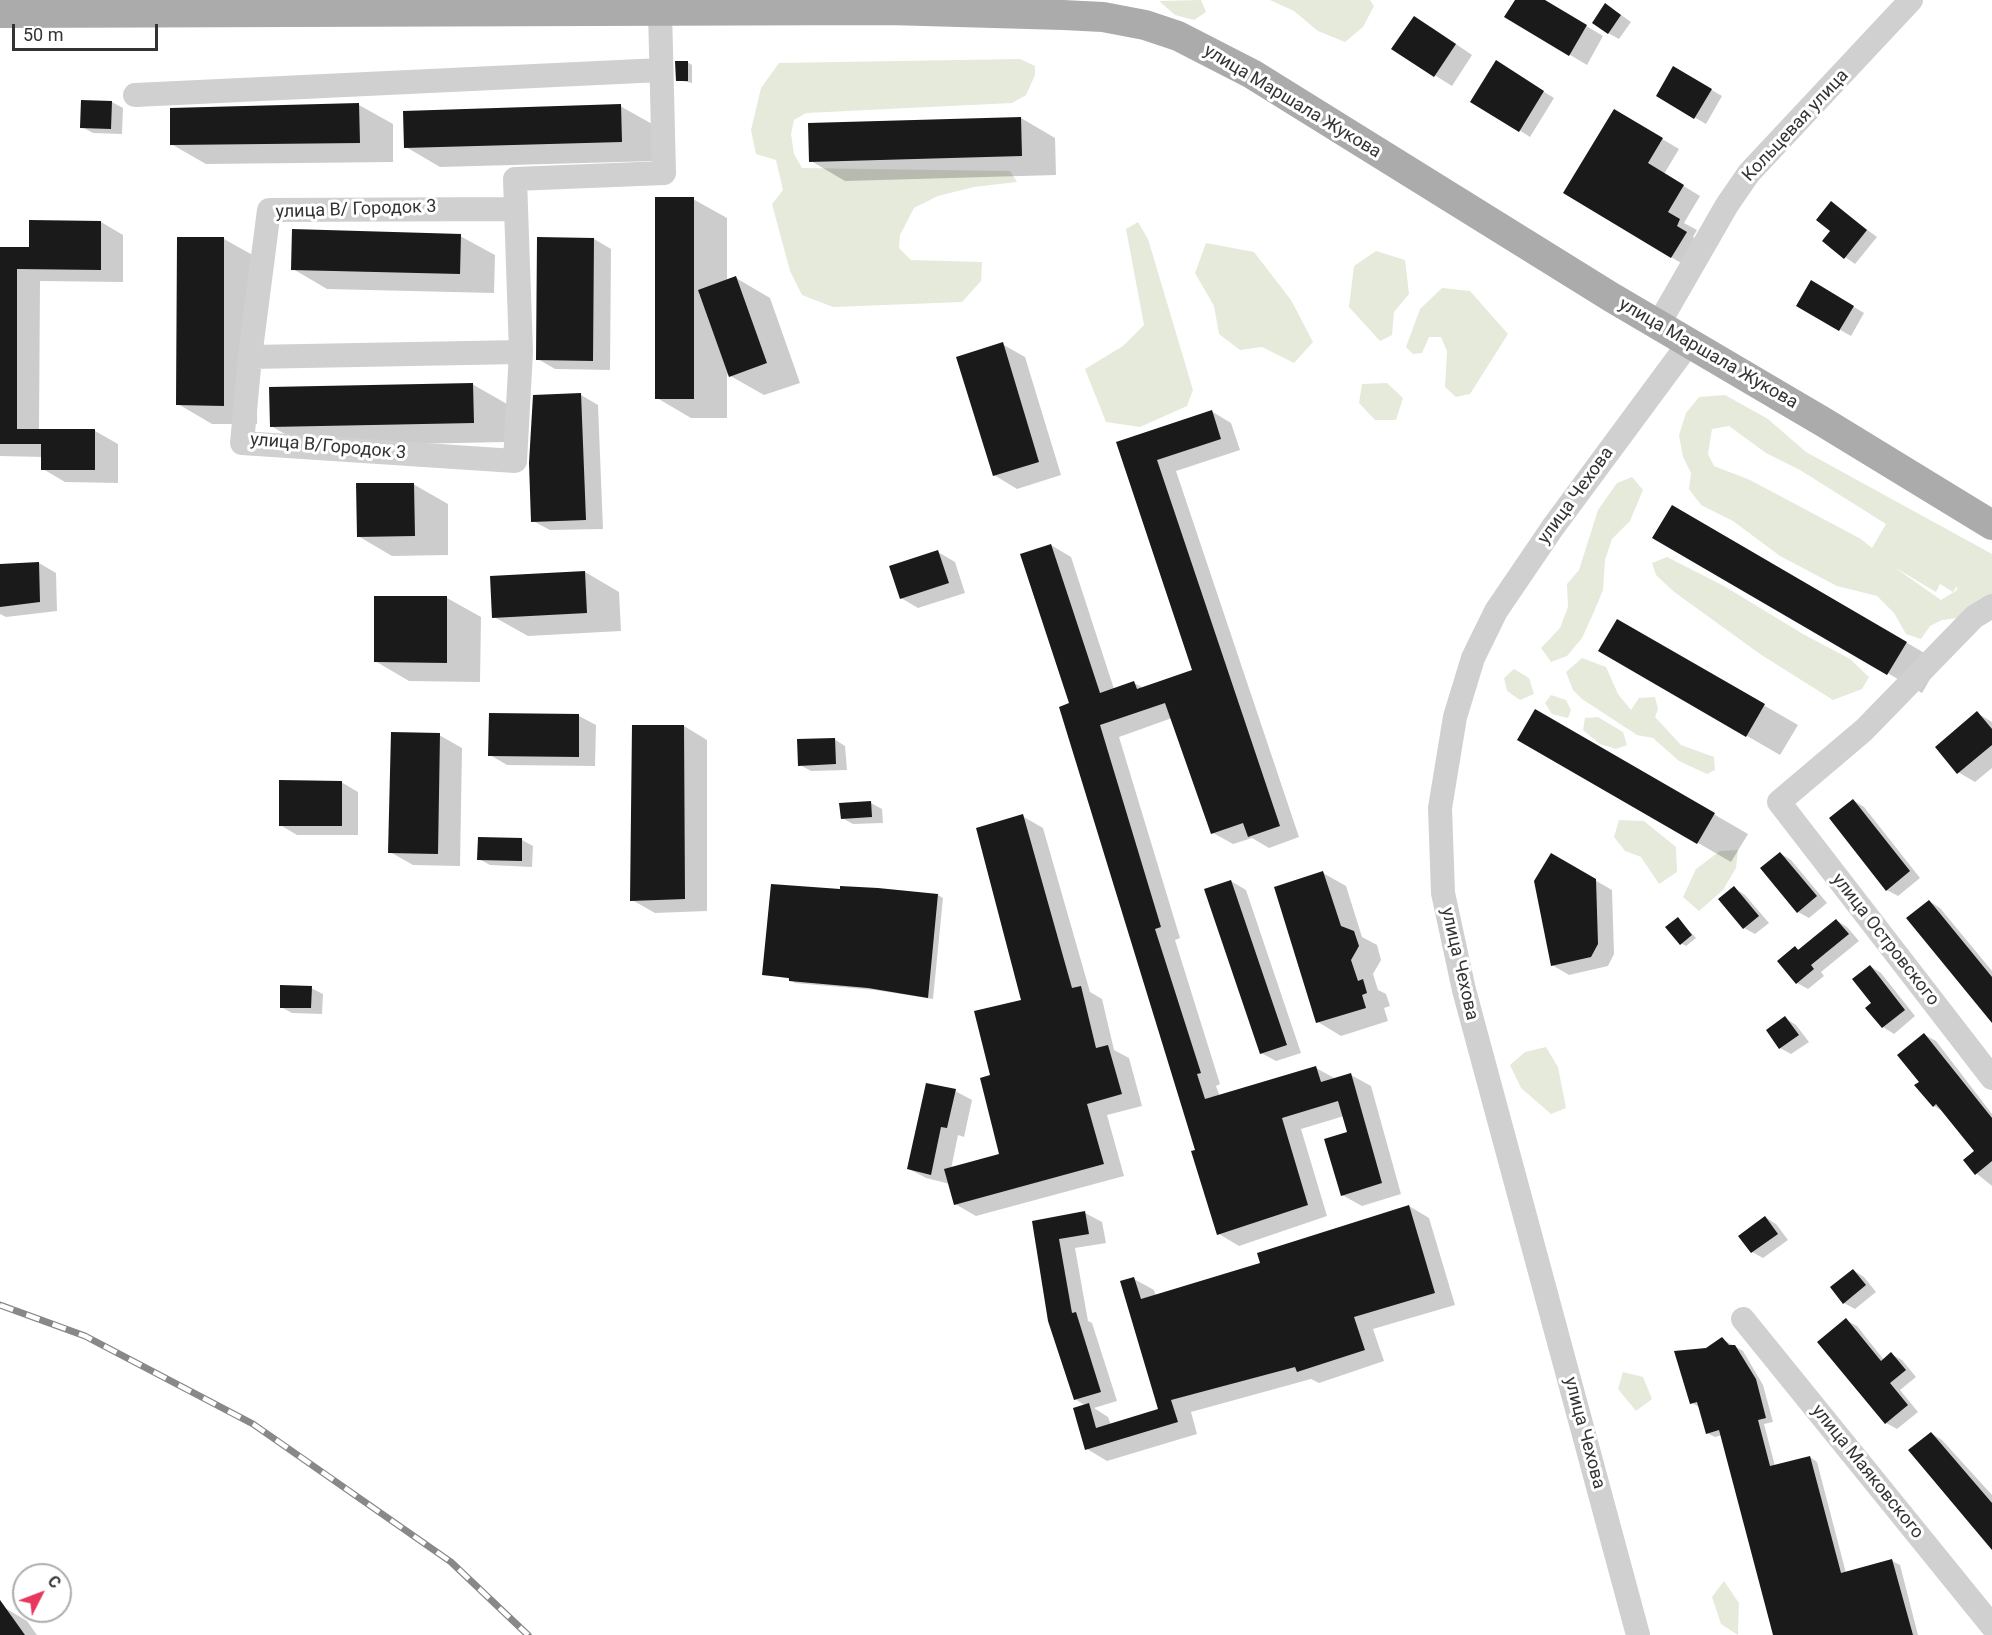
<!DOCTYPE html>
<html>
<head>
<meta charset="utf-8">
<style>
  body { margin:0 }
  #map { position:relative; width:1992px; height:1635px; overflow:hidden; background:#fff; font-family:Roboto,sans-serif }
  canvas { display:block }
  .north { position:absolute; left:12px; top:1563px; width:60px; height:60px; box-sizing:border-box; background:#fff; border:2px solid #adadad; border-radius:50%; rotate:48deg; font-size:16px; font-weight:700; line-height:24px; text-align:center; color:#333 }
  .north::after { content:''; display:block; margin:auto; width:21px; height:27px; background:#e8365c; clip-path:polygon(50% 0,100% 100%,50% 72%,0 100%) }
  .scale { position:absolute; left:12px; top:24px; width:146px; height:27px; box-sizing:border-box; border:3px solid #333; border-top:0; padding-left:8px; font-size:18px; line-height:21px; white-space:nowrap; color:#333; -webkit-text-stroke:4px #fff; paint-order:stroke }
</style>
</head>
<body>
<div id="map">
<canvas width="1992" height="1635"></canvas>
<div class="north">С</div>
<div class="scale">50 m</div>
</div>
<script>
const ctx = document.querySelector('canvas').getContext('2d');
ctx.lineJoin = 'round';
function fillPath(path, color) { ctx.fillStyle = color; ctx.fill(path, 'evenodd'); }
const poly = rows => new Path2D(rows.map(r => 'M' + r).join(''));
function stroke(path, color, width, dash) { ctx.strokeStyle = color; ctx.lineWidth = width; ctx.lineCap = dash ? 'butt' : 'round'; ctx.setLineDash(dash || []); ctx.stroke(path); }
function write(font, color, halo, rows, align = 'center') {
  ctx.font = font + ' Roboto,sans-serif'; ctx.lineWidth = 6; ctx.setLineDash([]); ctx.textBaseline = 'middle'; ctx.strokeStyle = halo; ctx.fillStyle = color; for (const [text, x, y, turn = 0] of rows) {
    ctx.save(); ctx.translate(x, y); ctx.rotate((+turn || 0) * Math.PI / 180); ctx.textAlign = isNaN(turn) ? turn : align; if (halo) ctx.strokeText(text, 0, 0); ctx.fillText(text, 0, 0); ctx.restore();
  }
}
const green = poly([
  [1201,0,1206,12,1194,20,1175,15,1159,1],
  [1270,0,1370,0,1374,6,1363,27,1345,42,1318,31,1294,11],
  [1020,59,1035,66,1035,75,1026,95,1012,103,806,113,794,120,791,134,794,154,802,168,1010,171,1017,182,974,187,938,196,914,208,900,235,899,248,911,260,982,262,981,281,962,302,833,307,802,295,790,271,772,204,783,190,776,160,756,154,751,130,761,88,779,63],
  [1138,222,1148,239,1193,390,1187,406,1140,427,1106,422,1085,369,1123,346,1144,325,1126,229],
  [1206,243,1254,252,1291,300,1313,342,1294,363,1262,347,1240,350,1219,334,1214,306,1195,273],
  [1376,251,1405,260,1409,294,1394,312,1392,335,1380,341,1349,307,1354,266],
  [1442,288,1470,291,1508,334,1470,394,1456,397,1445,387,1447,351,1441,337,1429,337,1422,353,1413,354,1406,347,1420,309],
  [1387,383,1403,398,1396,420,1375,420,1359,403,1362,384],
  [1725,395,1768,419,1806,452,1992,554,1992,602,1965,617,1942,620,1930,626,1921,639,1906,634,1894,613,1877,596,1837,586,1780,556,1733,521,1701,505,1689,489,1691,473,1683,457,1679,435,1686,413,1699,397],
  [1729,426,1766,453,1800,470,1886,524,1872,548,1861,539,1750,480,1714,466,1708,454,1712,429],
  [1894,567,1936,592,1940,584,1953,592,1957,586,1957,590,1941,600],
  [1632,477,1643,490,1630,521,1612,539,1605,560,1603,590,1593,614,1582,638,1567,656,1551,662,1541,648,1560,628,1568,607,1567,584,1579,570,1598,510,1617,483],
  [1667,557,1724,586,1803,634,1850,659,1869,677,1862,689,1833,700,1760,654,1673,591,1656,575,1652,563],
  [1582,658,1606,667,1618,694,1631,710,1639,698,1655,697,1658,709,1655,717,1681,745,1714,757,1715,770,1707,774,1679,761,1653,738,1637,735,1582,699,1573,690,1566,672],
  [1514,669,1529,678,1534,694,1520,700,1507,691,1504,678],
  [1551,695,1566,700,1571,710,1568,718,1552,714,1545,703],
  [1598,717,1623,732,1627,745,1616,749,1600,744,1583,730,1585,718],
  [1619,820,1644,821,1676,847,1677,872,1659,884,1641,857,1625,851,1614,837],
  [1738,850,1736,868,1723,890,1699,911,1683,897,1696,869,1720,851],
  [1546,1047,1558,1067,1566,1108,1551,1114,1521,1088,1510,1065,1525,1052],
  [1623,1372,1643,1377,1652,1399,1636,1411,1618,1389],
  [1724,1581,1739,1603,1738,1635,1721,1624,1712,1597]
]);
const shadow = poly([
  [1517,0,1543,0,1603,36,1587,65,1507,17],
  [1617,12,1631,22,1619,39,1608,33],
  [1431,27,1472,55,1452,86,1393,49],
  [687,62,692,65,692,83,677,80],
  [1674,68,1722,96,1706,124,1658,96],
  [1507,69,1554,98,1530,137,1519,130],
  [112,102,123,108,122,134,93,133,82,127],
  [359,105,393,124,393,162,206,164,171,144],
  [620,106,654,125,655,161,440,167,406,147],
  [1615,111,1679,149,1664,174,1700,196,1684,223,1697,230,1693,237,1703,243,1688,267,1671,257],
  [1021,118,1055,138,1056,175,845,181,811,161],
  [693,199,727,218,727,281,736,278,770,298,800,383,764,395,727,374,727,418,691,418,657,398],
  [1831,203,1877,237,1855,264,1845,257],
  [101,222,123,235,123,282,40,281,39,430,95,431,118,444,118,483,65,482,43,469,43,457,0,456,0,249,30,249],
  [460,236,495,255,494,293,327,289,293,269],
  [224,239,258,258,257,424,212,424,178,404],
  [594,239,611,249,610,370,555,369,538,359],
  [1812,282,1864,313,1851,336,1798,306],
  [1002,344,1025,357,1061,475,1017,489,994,475],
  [472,384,507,404,507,442,306,446,271,426],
  [581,395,598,405,603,529,550,530,533,521],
  [1211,411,1231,423,1240,450,1176,471,1299,837,1269,848,1252,838,1233,844,1213,833,1172,718,1119,737,1180,938,1175,940,1220,1084,1216,1086,1220,1097,1316,1068,1336,1079,1351,1075,1371,1086,1401,1194,1362,1206,1342,1195,1349,1133,1344,1116,1301,1129,1327,1216,1239,1246,1219,1234,1070,704,1051,545,1071,557,1114,689,1134,683,1144,688,1194,671,1117,443],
  [413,484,448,504,448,555,392,556,358,536],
  [1672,507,1940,662,1922,693,1654,538],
  [938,552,955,562,965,593,918,608,901,598],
  [39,563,56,573,57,611,6,617,0,614,0,565],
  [585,572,619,592,621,631,528,636,494,617],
  [447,598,481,617,480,682,409,681,375,661],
  [1618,621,1798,725,1780,755,1600,651],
  [1536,711,1748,834,1731,862,1519,739],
  [1977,713,1992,722,1992,768,1975,782,1958,772],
  [579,716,596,725,595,766,507,765,490,755],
  [684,726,707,740,707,911,655,913,632,900],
  [439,735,462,748,460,866,413,865,390,852],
  [834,739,845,746,847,770,811,771,800,765],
  [341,782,358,792,358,835,297,835,280,825],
  [1853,800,1864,807,1920,878,1898,896,1887,890],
  [871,803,882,809,883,823,853,824,842,818],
  [1022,816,1043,828,1090,992,1102,999,1114,1050,1129,1058,1142,1106,1107,1115,1124,1176,976,1216,955,1204,950,1184,926,1178,909,1169,955,1091,972,1100,964,1137,958,1135,951,1169,1001,1155,992,1076,1023,1001],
  [522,840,533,846,532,867,490,865,479,859],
  [1780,853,1791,860,1827,903,1809,918,1798,912],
  [1551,855,1612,890,1614,954,1608,966,1569,975,1552,965],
  [1323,873,1346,886,1362,937,1377,945,1381,960,1373,974,1378,990,1386,994,1390,1006,1384,1008,1388,1021,1341,1036,1318,1022],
  [1231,881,1246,890,1301,1053,1276,1061,1261,1053],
  [1734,888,1745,895,1769,923,1755,934,1744,928],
  [938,895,943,898,933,999,875,990,795,983,790,979,763,974],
  [1929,901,1940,908,1992,971,1992,1020],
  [1678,919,1696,938,1686,946,1681,943],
  [1836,920,1847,927,1859,941,1821,972,1824,976,1808,989,1797,983,1796,948,1800,950],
  [1870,966,1881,973,1915,1016,1894,1034,1883,1027],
  [311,988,323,994,322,1014,292,1013,281,1007],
  [1785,1018,1796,1025,1809,1042,1791,1054,1780,1048],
  [1925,1035,1936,1041,1992,1114,1992,1186,1976,1173,1976,1151,1944,1112,1934,1106,1921,1082],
  [1409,1206,1429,1218,1455,1305,1373,1329,1384,1361,1319,1383,1311,1379,1191,1412,1197,1434,1107,1461,1087,1449,1086,1406,1075,1399,1034,1222,1085,1213,1102,1222,1106,1243,1075,1248,1088,1321,1092,1323,1117,1401,1094,1408,1108,1417,1111,1425,1160,1410,1134,1279,1154,1290,1156,1296,1262,1264],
  [1765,1217,1776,1224,1788,1240,1763,1258,1752,1252],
  [1853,1270,1864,1277,1876,1292,1855,1309,1844,1303],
  [1846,1320,1857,1326,1884,1360,1891,1354,1902,1360,1916,1377,1900,1390,1918,1412,1897,1429,1886,1423],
  [1722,1339,1743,1351,1763,1385,1773,1422,1764,1424,1775,1466,1810,1457,1817,1462,1846,1573,1892,1561,1900,1565,1918,1635,1774,1635,1722,1435,1715,1437,1707,1433,1699,1407,1692,1403,1707,1349],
  [1931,1433,1942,1440,1992,1495,1992,1548],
  [5,1608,27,1621,37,1635,0,1635,0,1611]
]);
const building = poly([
  [1515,0,1545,0,1587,25,1569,56,1504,17],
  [1605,3,1621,15,1608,34,1592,23],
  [1414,16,1456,44,1434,77,1391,49],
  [1496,60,1544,91,1519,132,1470,102],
  [675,61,688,61,688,81,676,81],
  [1673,66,1712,89,1694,119,1656,96],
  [81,100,112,101,111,129,80,128],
  [359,103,360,143,170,145,170,108],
  [621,104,622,142,404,148,403,111],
  [1614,109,1663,138,1648,163,1684,185,1668,212,1680,219,1677,226,1687,232,1671,258,1563,193],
  [1021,117,1022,156,809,162,808,123],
  [655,197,694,197,694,399,655,399],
  [1831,201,1867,230,1844,259,1822,241,1830,231,1816,220],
  [29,220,101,221,101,270,17,269,17,429,95,429,95,470,41,470,41,444,0,444,0,247,29,247],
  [292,229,461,234,460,274,291,270],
  [177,237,224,237,224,406,176,405],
  [537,237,594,238,593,361,536,360],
  [736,276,767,363,729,377,698,290],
  [1811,280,1854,306,1839,331,1796,306],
  [1003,342,1039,462,993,476,956,357],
  [473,383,474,423,270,427,269,387],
  [581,393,586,520,531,522,529,463,533,395],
  [1212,410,1221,439,1157,460,1280,826,1248,837,1243,823,1211,834,1165,703,1100,725,1161,927,1155,929,1201,1073,1197,1074,1205,1099,1316,1066,1321,1082,1351,1073,1382,1183,1341,1196,1324,1139,1347,1132,1338,1101,1282,1118,1308,1205,1217,1235,1191,1151,1195,1150,1059,707,1069,703,1020,554,1051,544,1100,693,1134,681,1137,689,1192,670,1116,442],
  [356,483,414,483,415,536,357,537],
  [1672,505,1907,642,1887,675,1652,538],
  [938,550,949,583,900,599,889,566],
  [39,562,40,602,0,607,0,564],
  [585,571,587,613,492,618,490,576],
  [374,596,447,596,447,663,374,662],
  [1617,619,1765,704,1746,737,1598,651],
  [1535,709,1715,813,1697,844,1517,740],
  [1977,711,1992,729,1992,745,1957,774,1935,747],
  [489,713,579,714,579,757,488,756],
  [632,725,684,725,685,899,630,901],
  [391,732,440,733,438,854,388,853],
  [835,738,836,764,798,766,797,739],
  [279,780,342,781,342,826,279,826],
  [1853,799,1910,871,1886,891,1829,818],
  [871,801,872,817,841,819,839,803],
  [1023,814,1072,988,1081,986,1096,1048,1108,1045,1122,1094,1087,1104,1104,1164,954,1205,944,1169,999,1154,980,1078,990,1075,974,1011,1021,1000,976,828],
  [478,837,522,838,522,861,477,860],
  [1780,852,1817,896,1797,913,1760,868],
  [1551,853,1596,879,1598,944,1591,957,1551,966,1534,881],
  [1323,871,1341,926,1354,931,1359,946,1351,960,1358,981,1363,979,1367,993,1362,995,1366,1008,1316,1023,1274,887],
  [1231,880,1287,1045,1260,1054,1204,889],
  [771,884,840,889,840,886,878,888,938,894,928,998,868,988,789,981,789,978,762,975],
  [1734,886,1759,916,1743,929,1718,899],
  [1929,900,1992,977,1992,1023,1906,918],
  [1678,917,1692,935,1680,945,1665,927],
  [1836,919,1849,934,1811,965,1814,969,1796,984,1777,961,1795,946,1798,950],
  [1870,965,1905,1010,1882,1028,1865,1008,1871,1003,1852,979],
  [280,985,312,986,311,1008,280,1008],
  [1785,1016,1799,1035,1779,1049,1766,1030],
  [1924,1033,1992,1118,1992,1161,1975,1175,1963,1160,1974,1151,1936,1104,1933,1107,1914,1085,1919,1082,1897,1055],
  [926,1083,956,1089,947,1128,941,1127,931,1175,907,1169],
  [1409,1205,1435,1293,1354,1317,1365,1350,1297,1372,1295,1367,1171,1400,1178,1422,1085,1450,1073,1408,1089,1403,1096,1428,1158,1409,1120,1281,1134,1277,1141,1299,1260,1263,1257,1253],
  [1085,1211,1089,1234,1059,1239,1072,1313,1076,1312,1101,1392,1074,1400,1048,1321,1032,1221],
  [1765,1216,1778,1234,1751,1253,1738,1236],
  [1853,1269,1866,1285,1843,1304,1830,1287],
  [1846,1318,1881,1361,1891,1352,1906,1370,1890,1383,1908,1405,1885,1424,1817,1342],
  [1722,1337,1729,1345,1735,1345,1756,1379,1766,1418,1758,1420,1770,1466,1810,1456,1841,1573,1892,1559,1913,1635,1773,1635,1719,1430,1706,1434,1697,1402,1690,1404,1674,1351,1706,1348],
  [1931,1432,1992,1503,1992,1550,1908,1450],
  [0,1600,25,1635,0,1635]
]);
const minor = poly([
  [135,95,661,70],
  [1658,325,1727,205,1749,173,1911,0],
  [521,352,250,357,242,443,515,461,521,352,515,179,664,173,660,11],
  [250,357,269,210,516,209],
  [1992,606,1974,617,1864,730,1779,802,1992,1078],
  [1743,1319,1992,1626],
  [1638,1635,1464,990,1443,893,1440,808,1455,717,1473,658,1496,611,1553,527,1689,343]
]);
const major = poly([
  [0,13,889,10,1063,15,1103,17,1145,25,1178,36,1252,74,1611,297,1825,423,1992,525]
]);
const rail = poly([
  [0,1305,85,1336,253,1424,451,1562,528,1635]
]);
const streetNames = [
  ["улица Маршала Жукова",1292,102,31],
  ["Кольцевая улица",1796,126,-47],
  ["улица В/ Городок 3",356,210,-2],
  ["улица Маршала Жукова",1708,354,30],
  ["улица В/Городок 3",328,447,5],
  ["улица Чехова",1576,496,-54],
  ["улица Островского",1885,940,52],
  ["улица Чехова",1459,964,77],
  ["улица Чехова",1584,1433,75],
  ["улица Маяковского",1867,1472,51]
];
fillPath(green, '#e5eadb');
fillPath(shadow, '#0003');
fillPath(building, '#1a1a1a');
stroke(minor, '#d0d0d0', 24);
stroke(major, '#ababab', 30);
stroke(rail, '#888', 7);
stroke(rail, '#fff', 4.5, [14]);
write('18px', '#333', '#fff', streetNames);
</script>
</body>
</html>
